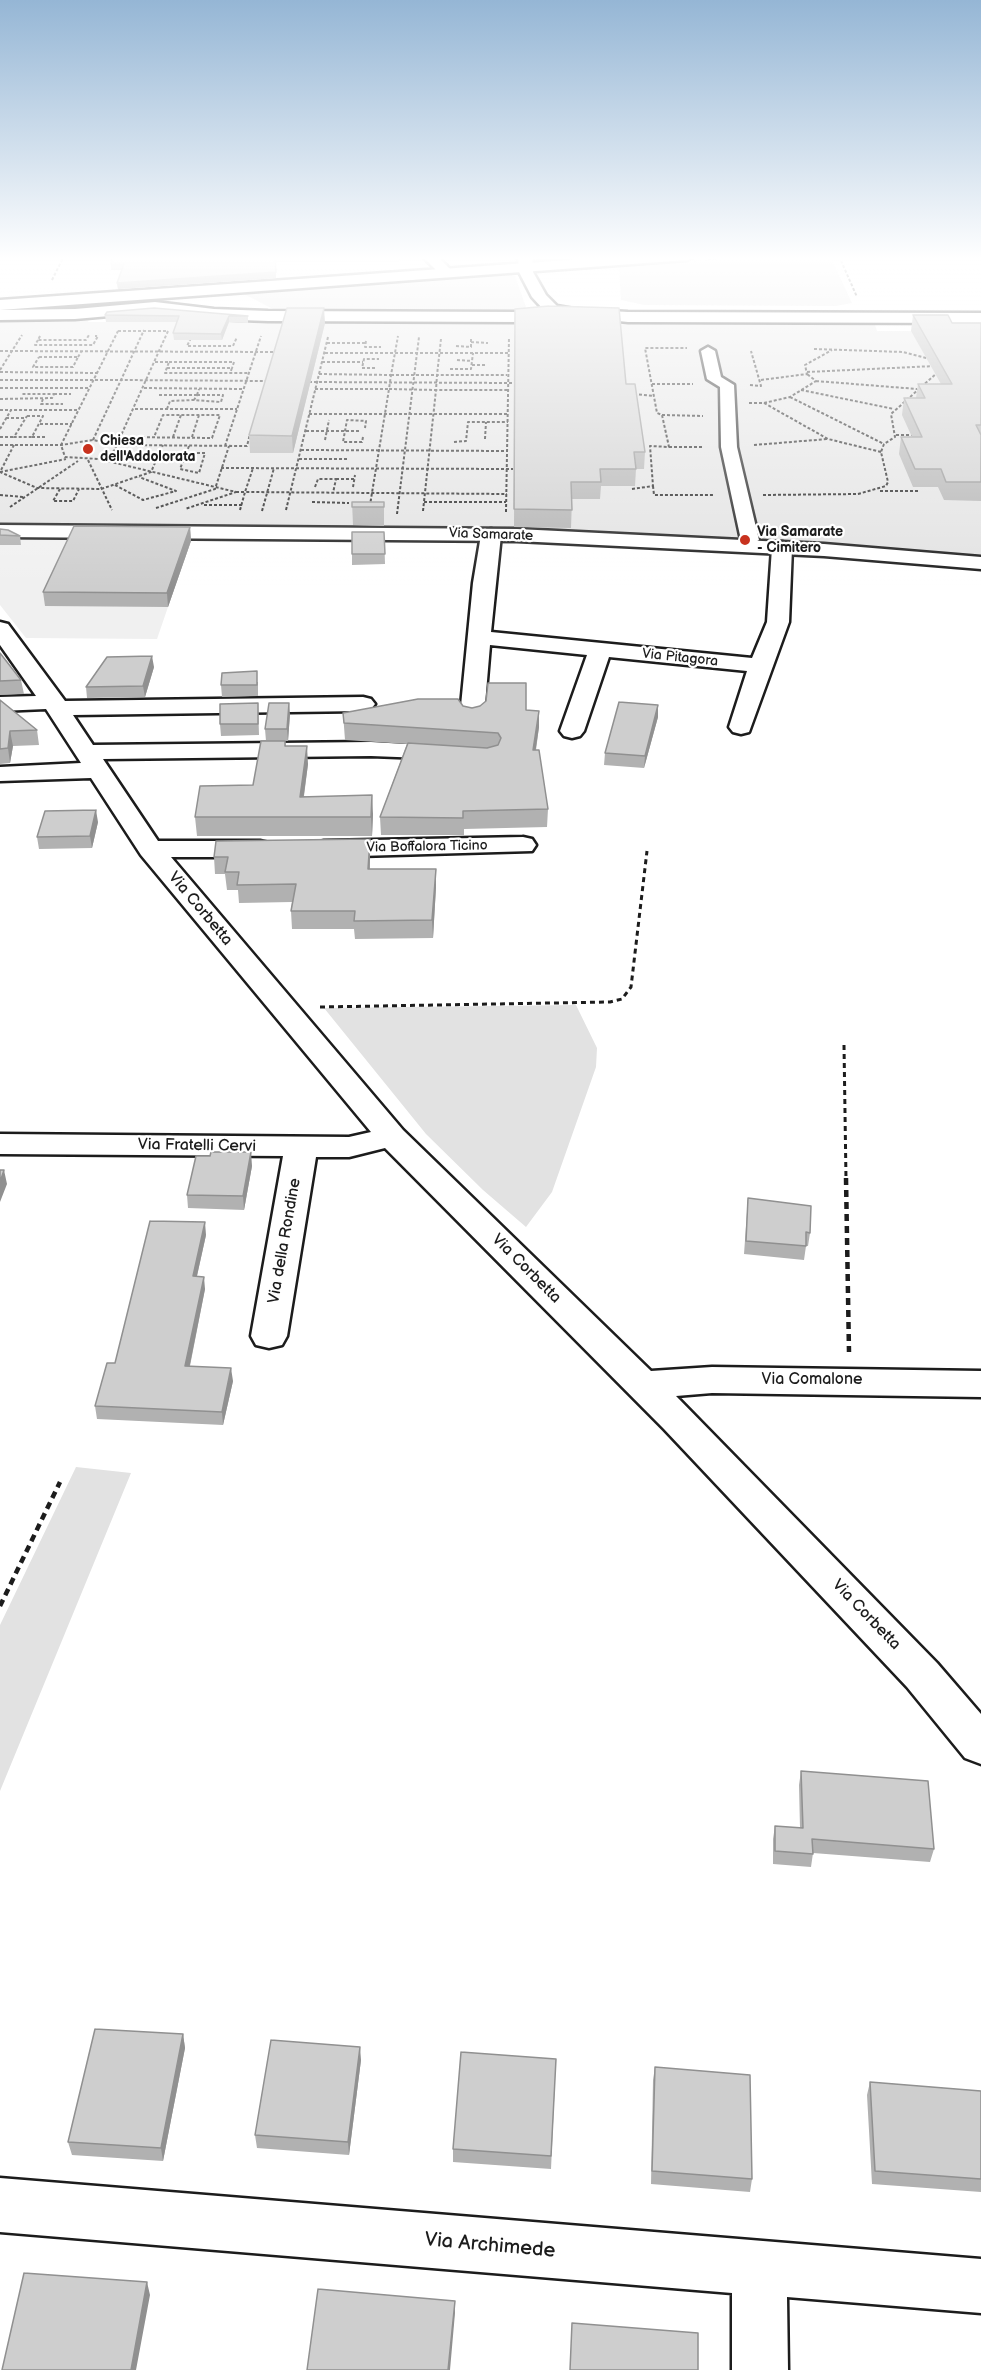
<!DOCTYPE html>
<html>
<head>
<meta charset="utf-8">
<style>
  body { margin:0 }
  canvas { display:block; background:#fff }
</style>
</head>
<body>
<canvas width="981" height="2370"></canvas>
<script>
const ctx = document.querySelector('canvas').getContext('2d');
ctx.lineJoin = 'round';
function fillPath(path, color) { ctx.fillStyle = color; ctx.fill(path, 'evenodd'); }
const poly = rows => new Path2D(rows.map(r => 'M' + r).join(''));
function stroke(path, color, width, dash) { ctx.strokeStyle = color; ctx.lineWidth = width; ctx.lineCap = dash ? 'butt' : 'round'; ctx.setLineDash(dash || []); ctx.stroke(path); }
function write(font, color, halo, rows, align = 'center') {
  ctx.font = font + ' "Balsamiq Sans",sans-serif'; ctx.lineWidth = 4.5; ctx.setLineDash([]); ctx.textBaseline = 'middle'; ctx.strokeStyle = halo; ctx.fillStyle = color; for (const [text, x, y, turn = 0] of rows) {
    ctx.save(); ctx.translate(x, y); ctx.rotate((+turn || 0) * Math.PI / 180); ctx.textAlign = isNaN(turn) ? turn : align; if (halo) ctx.strokeText(text, 0, 0); ctx.fillText(text, 0, 0); ctx.restore();
  }
}
const built = poly([
  [0,536,192,537,157,639,26,638,0,605]
]);
const green = poly([
  [762,256,830,256,852,303,836,306,644,305,621,300,619,267],
  [512,275,515,276,526,307,521,312,277,311,242,293],
  [134,311,247,323,875,325,877,331,946,331,981,339,981,556,858,545,514,528,0,525,0,320,67,322,69,319,89,319,88,322,129,322],
  [576,1005,597,1048,596,1067,552,1192,526,1227,483,1190,426,1134,324,1008],
  [76,1467,131,1473,0,1791,0,1625]
]);
const pathFar2 = poly([
  [839,256,857,297],
  [708,259,745,256],
  [52,280,64,256],
  [118,331,168,331,114,451,99,459,65,457,61,445,118,331],
  [40,336,38,340,86,340,89,335],
  [191,338,187,346,233,346,237,337],
  [441,339,437,375,507,375],
  [38,340,35,345,93,345,98,336,95,336],
  [366,341,365,347,381,347],
  [471,342,488,343],
  [327,343,366,343],
  [456,346,471,347,471,339],
  [814,349,903,352,930,359],
  [0,351,275,352],
  [325,353,508,353],
  [39,357,78,357,73,367,33,367,39,357],
  [78,357,81,352],
  [457,360,472,361],
  [155,362,169,362,165,373,248,373],
  [169,362,234,362,232,368],
  [322,362,363,362],
  [472,365,487,365],
  [167,368,232,368,230,373],
  [375,368,362,368,364,359,379,359],
  [450,369,471,369,473,353],
  [0,370,22,335],
  [0,372,97,373],
  [807,372,935,366],
  [319,374,391,375,398,336],
  [391,375,437,375,436,390,389,389,391,375],
  [0,380,121,380,144,330],
  [761,380,807,374,805,365,832,350],
  [816,381,917,389],
  [309,382,514,383],
  [652,384,693,384],
  [750,385,761,386,751,351],
  [0,388,90,388],
  [144,388,243,389],
  [315,389,389,389,370,505],
  [801,390,894,409],
  [54,394,71,394],
  [634,394,654,396],
  [159,395,197,395],
  [197,395,223,395,221,402,194,400,197,395],
  [197,395,199,389],
  [790,397,884,444],
  [0,399,52,398,54,394,21,394],
  [43,399,41,404,63,404],
  [749,403,764,403,790,397,816,381,807,374],
  [764,403,828,439,881,452],
  [135,409,237,409],
  [167,409,170,401,194,400],
  [0,410,11,410],
  [309,414,507,414],
  [662,415,703,416],
  [27,416,43,416,32,437,14,437,27,416],
  [6,418,25,418],
  [40,424,72,424],
  [0,429,11,410,79,410],
  [306,431,359,431],
  [896,435,913,435],
  [0,437,14,437],
  [32,437,45,437],
  [122,437,212,438,220,415,163,415,154,437],
  [173,437,181,415],
  [192,437,199,415],
  [363,437,362,442,343,442,347,420,366,421,365,428],
  [485,439,486,422],
  [93,440,121,380,268,381],
  [325,440,329,420],
  [454,442,466,441,468,422,508,422],
  [0,445,61,445,93,440,118,445,247,446,250,434],
  [14,445,0,472,37,488,101,489,151,472,163,445],
  [754,445,828,439],
  [225,446,261,336],
  [669,447,704,447],
  [301,450,507,451],
  [187,453,205,453,199,473,180,469,189,446],
  [99,459,236,492,185,509],
  [299,459,348,459],
  [88,460,112,510],
  [221,468,513,469],
  [0,472,66,459],
  [336,479,354,479],
  [115,485,143,500,176,491,139,477],
  [653,486,654,495,714,495],
  [315,487,318,479,336,479,333,493],
  [353,487,355,475],
  [60,489,53,501,73,501,79,489],
  [632,489,653,486,650,446,669,447,662,415,657,413,645,348,687,348],
  [880,491,918,491],
  [236,492,245,492,253,468],
  [0,495,23,497],
  [763,495,858,494,886,486,888,482,881,452,884,444,895,437,891,414,938,372],
  [312,502,349,503],
  [424,502,506,502],
  [204,505,242,505],
  [10,507,78,461],
  [156,508,215,489,229,446],
  [240,510,245,492,507,494],
  [286,510,328,337],
  [262,511,274,468],
  [423,511,436,390,508,390],
  [506,512,509,337],
  [397,514,419,337]
]);
const pathFar1 = poly([
  [320,1007,610,1002,622,999,631,987,647,851],
  [844,1045,846,1179]
]);
const path = poly([
  [846,1178,849,1352],
  [0,1606,60,1482]
]);
const pedestrian = poly([
  [708,347,715,351,721,377,734,385,737,447,759,540,750,545,741,540,721,447,720,387,707,379,701,351,708,347]
]);
const minor = poly([
  [422,256,437,256,454,273,447,277,442,276,422,256],
  [518,256,532,256,533,272,546,295,557,306,574,309,628,312,981,313,981,323,628,322,560,315,518,322,268,321,214,319,155,312,75,319,0,320,0,310,75,309,155,302,214,309,268,311,518,312,543,309,532,297,519,272,518,256],
  [491,529,498,531,501,535,491,632,752,658,767,622,772,548,775,544,782,542,789,544,792,548,789,622,749,732,741,734,733,732,729,727,747,671,609,657,584,731,580,736,572,738,564,736,560,731,587,655,490,645,484,716,480,721,472,723,464,721,460,716,473,583,481,535,484,531,491,529],
  [0,622,8,624,65,701,363,697,371,699,375,704,371,709,363,711,73,715,93,745,371,742,458,747,461,752,458,757,449,759,371,756,103,759,158,841,260,841,269,843,273,849,269,855,260,857,171,857,403,1130,651,1371,712,1367,981,1371,981,1397,712,1393,676,1396,937,1663,981,1714,981,1764,965,1758,907,1687,664,1429,385,1148,349,1157,316,1157,287,1336,282,1345,269,1348,256,1345,251,1336,283,1156,0,1154,0,1134,349,1137,371,1132,141,855,91,778,0,781,0,767,81,763,46,709,0,711,0,697,36,696,0,645,0,622],
  [523,837,532,839,536,845,532,851,324,857,315,855,311,849,315,843,324,841,523,837],
  [0,2178,981,2259,981,2313,787,2297,788,2370,732,2370,732,2293,0,2232,0,2178]
]);
const tertiary = poly([
  [626,256,694,256,687,260,0,310,0,300,626,256],
  [0,525,517,529,824,544,981,557,981,569,824,556,517,541,0,537,0,525]
]);
const wall = poly([
  [113,256,400,256,399,262,275,262,276,278,118,289,117,283,122,270,111,270,111,264],
  [447,256,517,256,516,259,447,259],
  [533,256,599,256,557,259,534,259],
  [515,309,626,384,645,452,644,469,636,469,635,486,601,486,600,499,572,499,571,528,514,527],
  [105,315,248,316,248,323,229,322,222,340,174,340,173,333,177,322,106,322],
  [913,315,952,323,981,323,981,501,944,500,938,487,913,487,899,454,901,437,912,437,902,415,904,398,916,398,918,384,941,384,911,331],
  [325,323,293,453,250,453,249,435],
  [352,502,384,502,384,526,353,525],
  [190,527,191,541,168,607,45,606,43,592],
  [0,529,20,536,21,545,0,545],
  [384,532,385,564,352,565,352,554],
  [0,653,21,680,24,694,0,695],
  [154,667,145,697,87,698,86,687],
  [258,682,258,696,222,697,221,685],
  [0,700,37,730,39,745,13,746,10,763,0,764],
  [258,703,259,735,221,736,220,724],
  [658,705,658,717,644,768,604,765,605,753],
  [463,706,472,708,526,710,539,727,536,750,548,809,547,827,464,829,464,835,381,835,380,817,407,744,345,740,343,713],
  [290,714,288,741,285,741,286,746,308,764,304,796,373,814,372,836,197,836,195,817,253,785,266,741,265,729],
  [98,822,92,848,39,849,37,837],
  [370,839,370,869,436,869,436,887,433,938,355,939,354,929,292,929,291,911,292,902,239,903,238,890,227,890,225,874,215,874,214,857],
  [252,1166,244,1210,188,1208,187,1195],
  [748,1198,810,1233,808,1246,806,1246,804,1260,744,1254],
  [206,1235,197,1276,205,1289,190,1366,233,1381,223,1425,97,1419,95,1406,115,1363],
  [801,1771,934,1849,930,1862,813,1853,811,1867,773,1864,773,1839,775,1826,800,1828,799,1785],
  [183,2034,185,2048,163,2161,72,2155,68,2142],
  [556,2059,551,2169,453,2162,453,2149],
  [361,2060,349,2155,257,2148,255,2135],
  [655,2067,752,2179,750,2192,651,2184,653,2080],
  [870,2082,981,2091,981,2192,872,2184,867,2095]
]);
const shadedWall = poly([
  [557,256,599,256,557,259],
  [276,272,276,278,118,289,117,283],
  [324,308,325,323,293,453,292,436],
  [229,316,229,322,222,340,221,334],
  [190,527,191,541,168,607,167,593],
  [152,656,154,667,145,697,143,686],
  [289,703,290,714,288,741,287,729],
  [658,705,658,717,644,768,645,756],
  [539,711,539,727,533,767,533,750],
  [10,731,13,746,10,763,8,748],
  [307,746,308,764,301,816,300,797],
  [372,795,373,814,372,836,371,817],
  [96,810,98,822,92,848,90,836],
  [370,839,370,857,369,887,368,869],
  [436,869,436,887,433,938,432,920],
  [251,1152,252,1166,244,1210,243,1196],
  [4,1170,7,1184,0,1202,0,1182],
  [205,1222,206,1235,194,1289,193,1276],
  [204,1277,205,1289,187,1379,185,1366],
  [231,1368,233,1381,223,1425,222,1412],
  [183,2034,185,2048,163,2161,161,2148],
  [360,2047,361,2060,349,2155,348,2142],
  [147,2282,150,2295,136,2370,131,2370],
  [455,2301,455,2313,450,2370,448,2370]
]);
const building = poly([
  [113,256,275,256,276,272,117,283,124,264,111,264,113,256],
  [549,306,619,308,626,384,635,384,645,452,634,452,636,469,600,469,601,482,571,482,572,510,514,509,515,309,549,306],
  [154,308,248,316,229,316,221,334,173,333,179,316,105,315,107,312,154,308],
  [287,308,324,308,292,436,249,435,287,308],
  [913,315,948,315,952,323,981,323,981,425,976,425,981,435,981,482,946,482,941,469,915,469,901,437,922,437,904,398,925,398,918,384,952,384,913,315],
  [352,502,384,502,384,507,352,507,352,502],
  [74,526,190,527,167,593,43,592,74,526],
  [0,529,8,530,20,536,0,535,0,529],
  [352,532,384,532,385,554,352,554,352,532],
  [0,653,21,680,0,681,0,653],
  [152,656,143,686,86,687,107,657,152,656],
  [257,671,257,685,221,685,222,673,257,671],
  [488,683,526,683,526,710,539,711,533,750,539,750,548,809,463,811,463,818,380,817,408,743,487,748,498,745,501,738,498,733,344,723,343,713,418,699,458,699,463,706,472,708,480,706,486,701,488,683],
  [0,700,37,730,10,731,8,748,0,749,0,700],
  [619,702,658,705,645,756,605,753,619,702],
  [258,703,258,724,220,724,220,704,258,703],
  [269,703,289,703,287,729,265,729,269,703],
  [261,741,285,741,285,746,307,746,300,797,372,795,371,817,195,817,200,786,253,785,261,741],
  [96,810,90,836,37,837,45,811,96,810],
  [370,839,368,869,436,869,432,920,354,921,355,911,291,911,296,884,237,885,239,872,225,872,228,857,214,857,216,841,370,839],
  [211,1152,251,1152,243,1196,187,1195,196,1156,210,1156,211,1152],
  [0,1170,4,1170,0,1182,0,1170],
  [748,1198,811,1206,810,1233,806,1232,806,1246,746,1241,748,1198],
  [150,1221,205,1222,193,1276,204,1277,185,1366,231,1368,222,1412,95,1406,107,1363,115,1363,150,1221],
  [801,1771,928,1781,934,1849,812,1839,813,1854,775,1851,775,1826,803,1828,801,1771],
  [95,2029,183,2034,161,2148,68,2142,95,2029],
  [271,2040,360,2047,348,2142,255,2135,271,2040],
  [461,2052,556,2059,551,2156,453,2149,461,2052],
  [655,2067,750,2075,752,2179,652,2171,655,2067],
  [870,2082,981,2091,981,2179,875,2171,870,2082],
  [24,2273,147,2282,131,2370,2,2370,24,2273],
  [318,2289,455,2301,448,2370,307,2370,318,2289],
  [572,2323,698,2333,698,2370,570,2370,572,2323]
]);
const markers = [
  [88,449,6,"#c8321e"],
  [745,540,6,"#c8321e"]
];
const farPoinames = [
  ["Chiesa",100,441],
  ["dell'Addolorata",100,457],
  ["Via Samarate",757,532],
  ["- Cimitero",757,548]
];
const farStreetnames = [
  ["Via Samarate",491,535,2],
  ["Via Pitagora",680,658,6],
  ["Via Boffalora Ticino",427,847,-1]
];
const streetNames = [
  ["Via Corbetta",200,909,50],
  ["Via Fratelli Cervi",197,1146,1],
  ["Via della Rondine",285,1241,-80],
  ["Via Corbetta",526,1269,45],
  ["Via Comalone",812,1380],
  ["Via Corbetta",866,1615,46]
];
const nearStreetnames = [
  ["Via Archimede",490,2246,5]
];
fillPath(built, '#f0f0f0');
fillPath(green, '#e2e2e2');
stroke(pedestrian, '#1c1c1c', 5);
stroke(minor, '#1c1c1c', 5);
stroke(tertiary, '#1c1c1c', 5);
stroke(pathFar2, '#1c1c1c', 2, [3, 2]);
stroke(pathFar1, '#1c1c1c', 3, [5, 4]);
stroke(path, '#1c1c1c', 4.5, [7, 5]);
fillPath(pedestrian, '#fff');
fillPath(minor, '#fff');
fillPath(tertiary, '#fff');
fillPath(wall, '#b1b1b1');
fillPath(shadedWall, '#909090');
fillPath(building, '#cecece');
stroke(building, '#909090', 1.5);
const sky = ctx.createLinearGradient(0, 0, 0, 588);
sky.addColorStop(0, '#95b6d5');
sky.addColorStop(0.44, '#fff');
sky.addColorStop(1, '#ffffff00');
ctx.fillStyle = sky;
ctx.fillRect(0, 0, 981, 588);
for (const [x, y, r, color] of markers) { const dot = new Path2D(); dot.arc(x, y, r, 0, 2 * Math.PI); ctx.fillStyle = color; ctx.fill(dot); stroke(dot, '#fff', 2); }
write('bold 14px', '#1c1c1c', '#fff', farPoinames, 'left');
write('14px', '#1c1c1c', '#fff', farStreetnames);
write('16px', '#1c1c1c', '#fff', streetNames);
write('20px', '#1c1c1c', '#fff', nearStreetnames);
</script>
</body>
</html>
